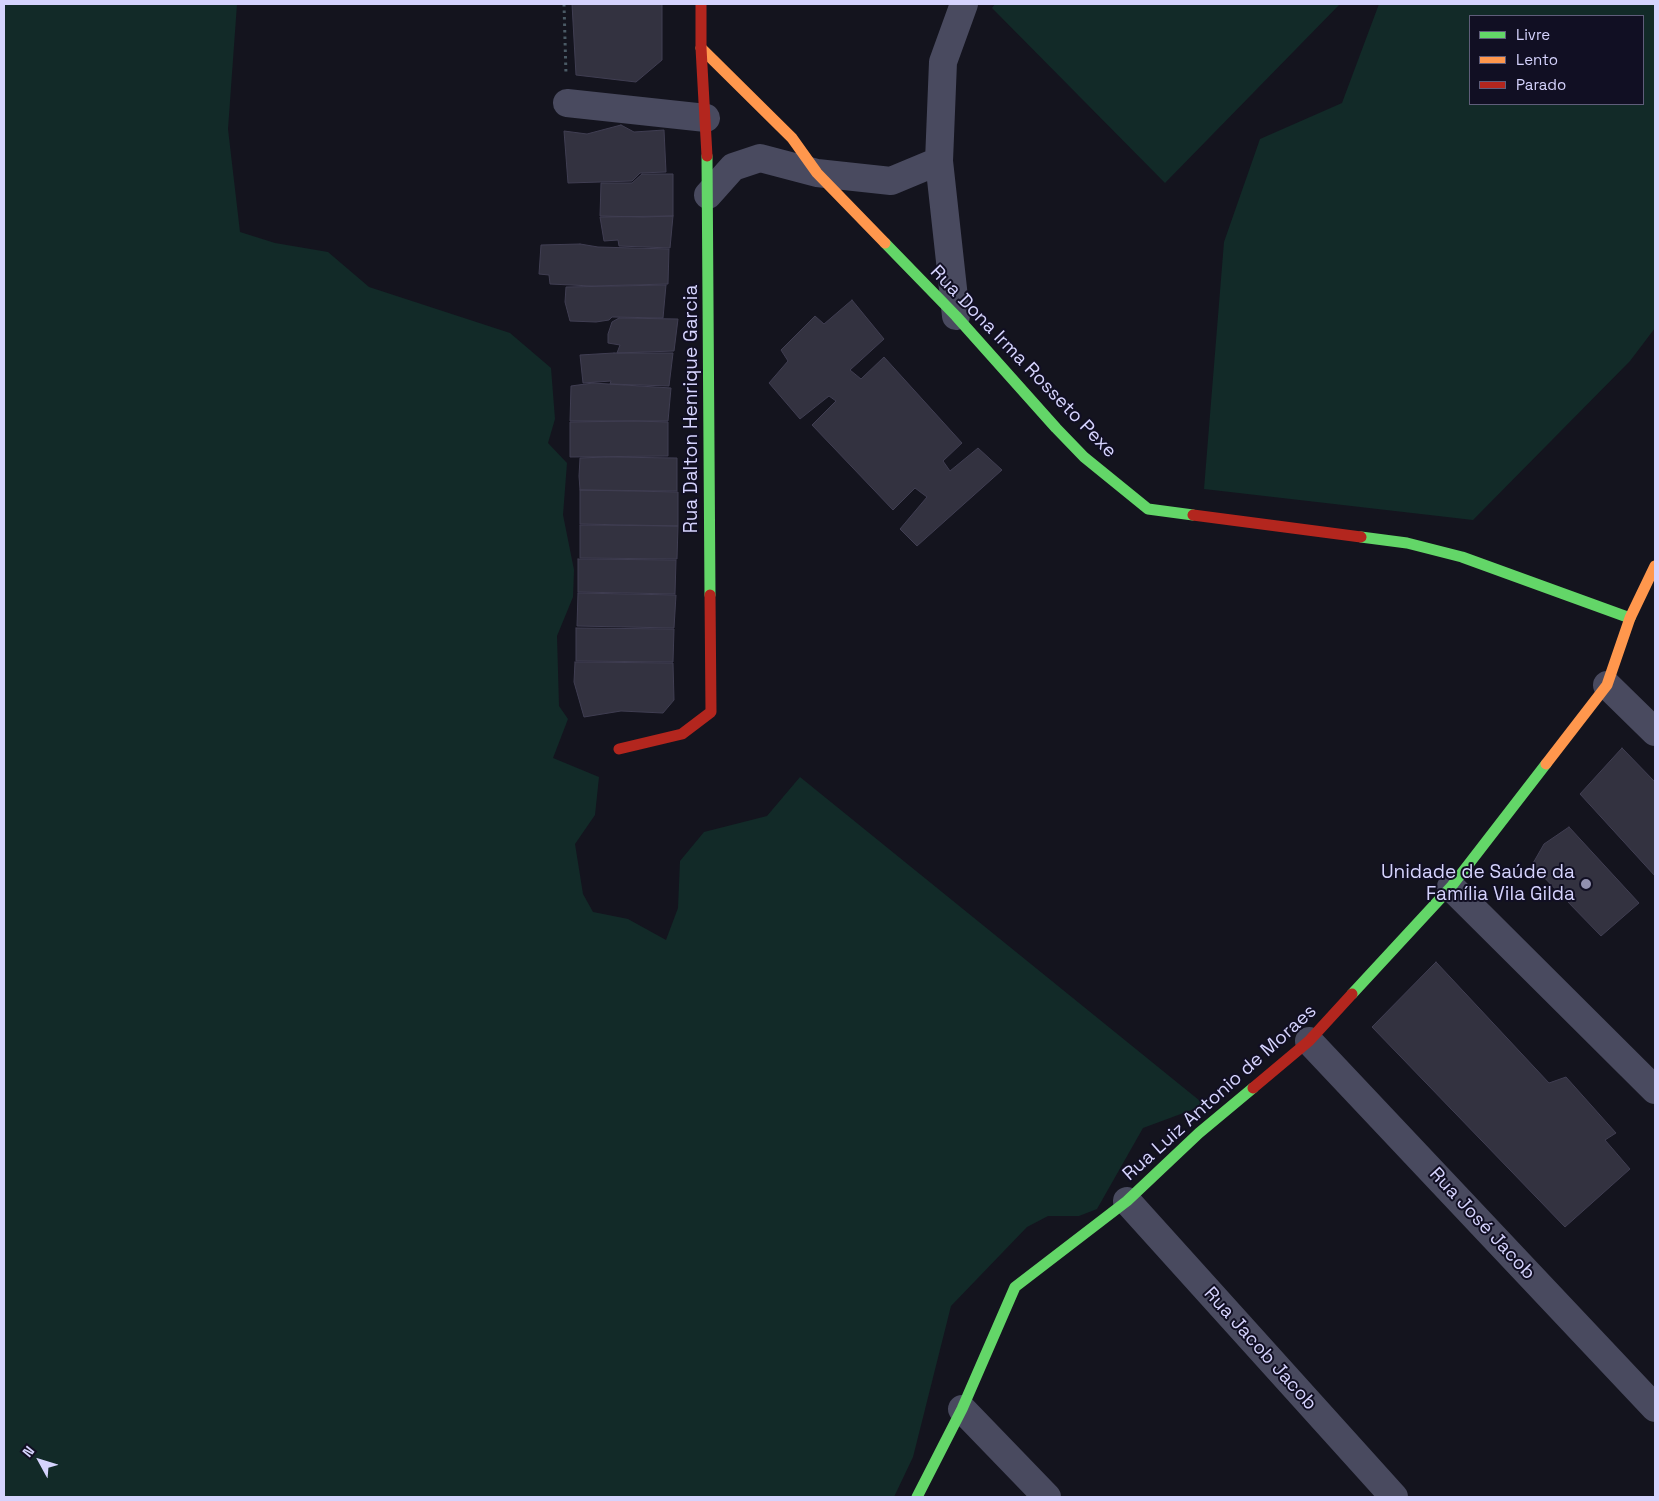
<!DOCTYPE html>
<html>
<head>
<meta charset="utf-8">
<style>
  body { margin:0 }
  #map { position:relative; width:1659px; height:1501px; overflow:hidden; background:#14141e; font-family:"Space Grotesk",sans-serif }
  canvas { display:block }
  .frame { position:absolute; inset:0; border:5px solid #d5d3fd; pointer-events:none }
  .legend { position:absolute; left:1469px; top:15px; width:175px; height:90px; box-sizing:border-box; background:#110f23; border:1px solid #5f5d7a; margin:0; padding:6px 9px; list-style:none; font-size:15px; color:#d5d3fd }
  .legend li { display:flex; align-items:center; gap:10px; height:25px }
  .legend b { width:25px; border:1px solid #5f5d7a }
  .north { position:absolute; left:15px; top:1436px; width:50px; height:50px; -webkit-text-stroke:4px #110f23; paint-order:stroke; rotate:309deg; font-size:14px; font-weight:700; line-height:20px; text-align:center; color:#d5d3fd }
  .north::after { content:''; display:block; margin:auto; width:18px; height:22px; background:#d5d3fd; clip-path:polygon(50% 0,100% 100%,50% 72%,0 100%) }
</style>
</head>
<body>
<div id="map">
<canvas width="1659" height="1501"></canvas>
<div class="frame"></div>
<ul class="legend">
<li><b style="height:6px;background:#63d668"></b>Livre</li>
<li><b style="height:6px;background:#ff974d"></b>Lento</li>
<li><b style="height:6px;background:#b3261e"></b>Parado</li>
</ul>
<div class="north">N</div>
</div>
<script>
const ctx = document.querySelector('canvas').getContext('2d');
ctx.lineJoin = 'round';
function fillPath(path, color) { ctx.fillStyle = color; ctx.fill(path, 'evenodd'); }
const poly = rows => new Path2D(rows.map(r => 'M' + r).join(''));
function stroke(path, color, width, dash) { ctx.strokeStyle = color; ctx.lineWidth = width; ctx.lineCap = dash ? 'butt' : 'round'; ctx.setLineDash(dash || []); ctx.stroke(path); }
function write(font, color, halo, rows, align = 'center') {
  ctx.font = font + ' "Space Grotesk",sans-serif'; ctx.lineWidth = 4; ctx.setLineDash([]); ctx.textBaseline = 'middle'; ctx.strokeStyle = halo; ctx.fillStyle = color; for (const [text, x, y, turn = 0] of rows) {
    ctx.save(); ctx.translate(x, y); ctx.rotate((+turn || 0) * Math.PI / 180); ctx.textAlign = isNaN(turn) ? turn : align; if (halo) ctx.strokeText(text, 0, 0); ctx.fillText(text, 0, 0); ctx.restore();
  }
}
const green = poly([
  [4,4,237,4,228,129,240,232,275,243,328,252,369,287,510,333,551,368,555,419,548,443,567,463,563,515,574,570,573,597,557,636,559,706,568,719,553,758,599,777,595,815,575,844,583,894,593,912,628,919,666,940,678,908,680,861,704,832,767,816,800,777,1205,1105,1143,1128,1097,1209,1079,1216,1048,1216,1027,1227,951,1306,913,1457,894,1497,4,1497],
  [995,4,1340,4,1165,183,992,8],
  [1379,4,1655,4,1655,328,1630,361,1473,520,1204,489,1224,242,1260,139,1342,103],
  [1470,16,1643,16,1643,104,1470,104]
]);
const building = poly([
  [572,4,662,4,662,60,636,82,576,75,572,4],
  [621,125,634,132,664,130,666,172,640,173,632,181,568,183,564,131,587,134,621,125],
  [642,174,673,174,673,216,643,217,600,216,601,183,632,183,642,174],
  [673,216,670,248,619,246,618,240,604,241,600,217,673,216],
  [580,244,598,247,669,249,668,284,592,286,550,284,549,275,539,274,541,245,580,244],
  [666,285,663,318,612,317,609,320,596,322,570,321,565,302,566,287,666,285],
  [852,300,884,339,850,370,861,379,884,357,962,443,943,461,950,471,978,448,1002,470,917,546,900,529,927,497,915,488,893,510,812,425,836,401,829,396,800,419,769,383,788,361,781,350,815,316,824,324,852,300],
  [619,318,678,319,674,351,617,353,620,345,608,343,608,334,612,322,619,318],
  [614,353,673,353,669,386,610,384,611,381,583,383,580,355,614,353],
  [593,383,671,388,668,421,570,421,571,386,593,383],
  [634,421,668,422,668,456,570,457,570,422,634,421],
  [606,457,677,458,677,491,580,490,579,476,580,458,606,457],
  [580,490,678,492,678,526,580,524,580,490],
  [580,525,678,526,677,559,580,558,580,525],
  [578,559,676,560,675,594,578,592,578,559],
  [578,593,676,595,674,628,577,626,578,593],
  [576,628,674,629,673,662,576,661,576,628],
  [575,662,673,663,674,700,663,713,621,711,584,717,574,682,575,662],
  [1622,748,1655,782,1655,876,1580,794,1622,748],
  [1569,827,1639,903,1601,936,1532,865,1544,844,1569,827],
  [1436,962,1549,1083,1566,1077,1616,1133,1605,1140,1630,1169,1565,1227,1372,1027,1436,962]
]);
const path = poly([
  [564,4,566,75]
]);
const street = poly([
  [567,103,706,118],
  [708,195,733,167,760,158,817,173,891,181,939,161],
  [956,316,939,161,943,62,964,4],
  [1607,685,1655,732],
  [1451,887,1655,1090],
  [1309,1041,1655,1408],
  [1127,1201,1394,1497],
  [962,1409,1047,1497]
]);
const fast = poly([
  [707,156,710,595],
  [885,243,956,316,1056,428,1084,457,1148,509,1193,515],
  [1361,537,1407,543,1462,557,1630,618],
  [1352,994,1451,887,1546,764],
  [917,1497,962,1409,1015,1287,1127,1201,1199,1133,1253,1088]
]);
const slow = poly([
  [701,48,792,138,817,173,885,243],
  [1546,764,1607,685,1630,618,1655,566]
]);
const jam = poly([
  [701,4,701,48,707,156],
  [1193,515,1361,537],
  [619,749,682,734,711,712,710,595],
  [1253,1088,1309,1041,1352,994]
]);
const markers = [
  [1586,884,6,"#9190af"]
];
const streetNames = [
  ["Rua Dona Irma Rosseto Pexe",1023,362,46],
  ["Rua Dalton Henrique Garcia",692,409,-90],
  ["Rua Luiz Antonio de Moraes",1220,1093,-42],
  ["Rua José Jacob",1482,1224,47],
  ["Rua Jacob Jacob",1260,1349,48]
];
const poiNames = [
  ["Unidade de Saúde da",1575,873],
  ["Família Vila Gilda",1575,895]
];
fillPath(green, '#122a28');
fillPath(building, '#333240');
stroke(building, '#403e52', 1);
stroke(path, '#4a5a65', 3, [2.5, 4]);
stroke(street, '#494a5f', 28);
stroke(fast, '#63d668', 11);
stroke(slow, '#ff974d', 11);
stroke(jam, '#b3261e', 11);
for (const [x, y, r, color] of markers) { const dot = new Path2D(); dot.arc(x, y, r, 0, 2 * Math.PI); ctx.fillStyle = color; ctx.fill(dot); stroke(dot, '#110f23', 2); }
write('19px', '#d5d3fd', '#110f23', streetNames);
write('19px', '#d5d3fd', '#110f23', poiNames, 'right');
</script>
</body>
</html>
